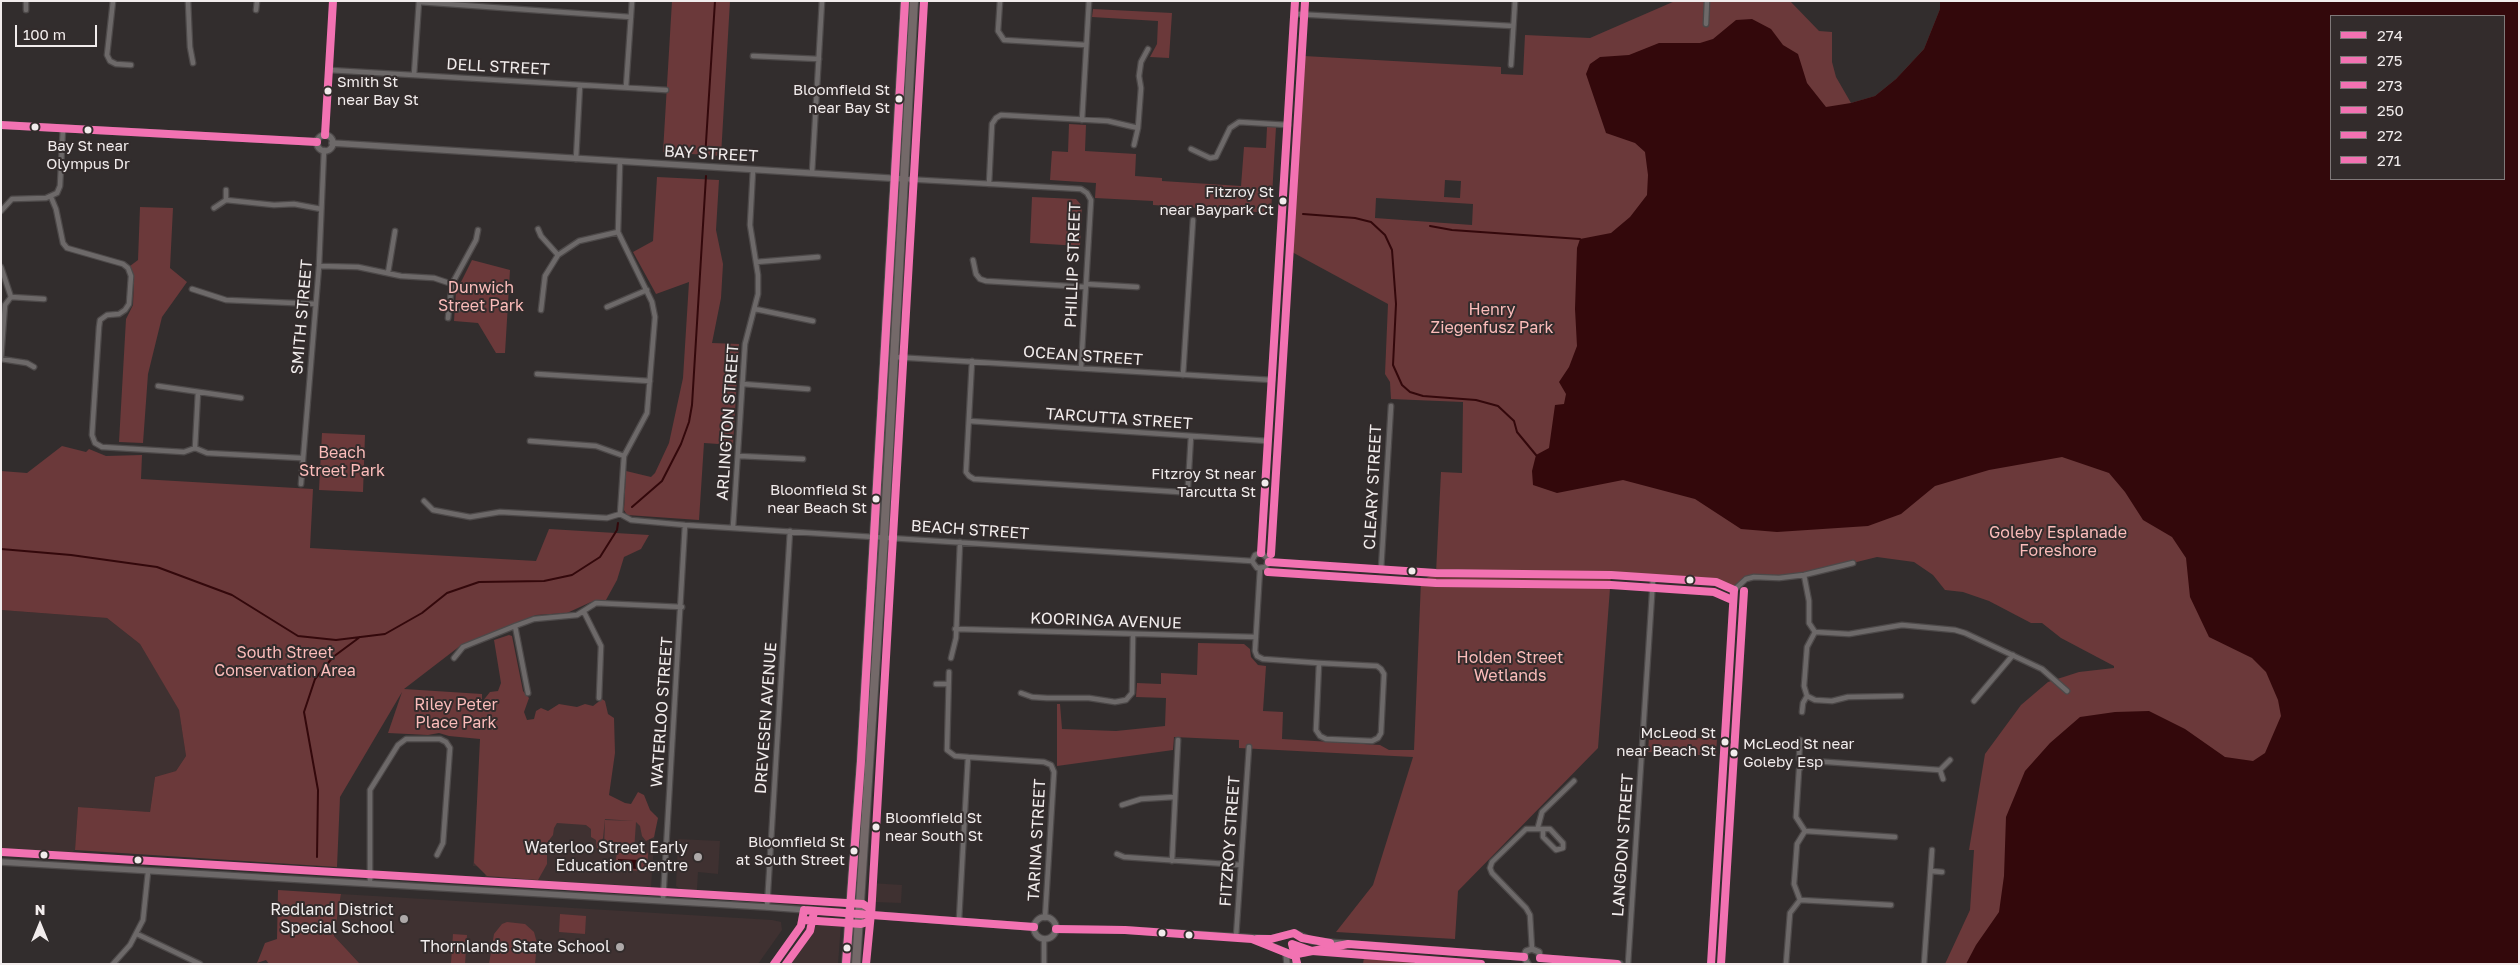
<!DOCTYPE html>
<html>
<head>
<meta charset="utf-8">
<style>
  body { margin:0 }
  #map { position:relative; width:2520px; height:965px; overflow:hidden; background:#322d2d; font-family:"Golos Text",sans-serif }
  canvas { display:block }
  .frame { position:absolute; inset:0; border:2px solid #f1ecec; pointer-events:none }
  .legend { position:absolute; left:2330px; top:15px; width:175px; height:165px; box-sizing:border-box; background:#332c2c; border:1px solid #7f7979; margin:0; padding:6px 9px; list-style:none; font-size:15px; color:#f1ecec }
  .legend li { display:flex; align-items:center; gap:10px; height:25px }
  .legend b { width:25px; border:1px solid #7f7979 }
  .north { position:absolute; left:15px; top:900px; width:50px; height:50px; -webkit-text-stroke:4px #332c2c; paint-order:stroke; rotate:0deg; font-size:14px; font-weight:700; line-height:20px; text-align:center; color:#f1ecec }
  .north::after { content:''; display:block; margin:auto; width:18px; height:22px; background:#f1ecec; clip-path:polygon(50% 0,100% 100%,50% 72%,0 100%) }
  .scale { position:absolute; left:15px; top:25px; width:82px; height:22px; box-sizing:border-box; border:2px solid #f1ecec; border-top:0; padding-left:6px; font-size:15px; line-height:18px; white-space:nowrap; color:#f1ecec; -webkit-text-stroke:4px #332c2c; paint-order:stroke }
</style>
</head>
<body>
<div id="map">
<canvas width="2520" height="965"></canvas>
<div class="frame"></div>
<ul class="legend">
<li><b style="height:6px;background:#f272b2"></b>274</li>
<li><b style="height:6px;background:#f272b2"></b>275</li>
<li><b style="height:6px;background:#f272b2"></b>273</li>
<li><b style="height:6px;background:#f272b2"></b>250</li>
<li><b style="height:6px;background:#f272b2"></b>272</li>
<li><b style="height:6px;background:#f272b2"></b>271</li>
</ul>
<div class="north">N</div>
<div class="scale">100 m</div>
</div>
<script>
const ctx = document.querySelector('canvas').getContext('2d');
ctx.lineJoin = 'round';
function fillPath(path, color) { ctx.fillStyle = color; ctx.fill(path, 'evenodd'); }
const poly = rows => new Path2D(rows.map(r => 'M' + r).join(''));
function stroke(path, color, width, dash) { ctx.strokeStyle = color; ctx.lineWidth = width; ctx.lineCap = dash ? 'butt' : 'round'; ctx.setLineDash(dash || []); ctx.stroke(path); }
function write(font, color, halo, rows, align = 'center') {
  ctx.font = font + ' "Golos Text",sans-serif'; ctx.lineWidth = 4; ctx.setLineDash([]); ctx.textBaseline = 'middle'; ctx.strokeStyle = halo; ctx.fillStyle = color; for (const [text, x, y, turn = 0] of rows) {
    ctx.save(); ctx.translate(x, y); ctx.rotate((+turn || 0) * Math.PI / 180); ctx.textAlign = isNaN(turn) ? turn : align; if (halo) ctx.strokeText(text, 0, 0); ctx.fillText(text, 0, 0); ctx.restore();
  }
}
const built = poly([
  [1,610,107,618,140,644,179,709,186,756,176,771,155,777,150,812,78,807,75,850,68,856,1,851],
  [477,804,656,815,651,887,485,877,486,867,473,866],
  [678,839,720,841,718,874,698,872,697,890,680,889,676,886],
  [871,883,902,885,901,903,874,902,870,898],
  [341,894,772,920,781,922,782,930,758,964,360,964,334,936],
  [818,923,841,924,838,964,789,964]
]);
const green = poly([
  [672,1,730,1,721,156,663,152],
  [1675,1,1790,1,1819,31,1832,32,1832,62,1836,77,1851,103,1875,96,1896,79,1924,49,1940,9,1940,1,2016,1,2324,669,2124,964,1945,964,1970,910,1974,850,1969,850,1985,754,2021,705,2048,682,2079,672,2114,668,2114,666,2061,638,2042,623,2031,623,1989,601,1963,592,1945,590,1933,575,1914,562,1877,557,1804,575,1746,579,1734,590,1727,585,1611,575,1598,748,1458,891,1455,939,1336,932,1373,885,1413,757,1239,748,1239,740,1174,737,1173,750,1057,766,1057,704,1060,704,1062,729,1116,731,1165,726,1166,698,1136,697,1137,683,1161,684,1161,673,1197,675,1198,643,1244,644,1250,649,1251,657,1258,665,1266,666,1263,711,1283,712,1282,739,1380,745,1389,750,1414,750,1421,581,1436,573,1441,472,1462,473,1463,402,1391,399,1390,382,1385,374,1388,304,1292,252,1304,56,1501,67,1501,74,1523,75,1525,35,1590,38],
  [1445,180,1461,181,1460,198,1444,197],
  [1376,198,1473,204,1472,225,1375,218],
  [1093,9,1172,13,1169,58,1150,57,1157,44,1158,21,1092,17],
  [1069,124,1086,125,1085,151,1136,154,1135,176,1162,178,1162,181,1241,186,1244,147,1266,148,1267,127,1276,127,1271,213,1153,205,1153,201,1095,198,1096,183,1050,180,1052,151,1068,152],
  [657,177,719,180,716,230,723,264,721,298,712,343,739,344,733,445,704,443,699,520,627,515,624,510,626,471,651,477,655,473,669,443,683,378,689,282,656,294,633,252,653,241],
  [1032,197,1076,199,1082,206,1080,246,1030,243],
  [140,207,173,208,170,268,187,282,162,317,148,374,143,443,119,442,126,319,133,305,134,278,130,266,138,260],
  [472,260,510,270,505,353,496,353,478,323,454,321,456,292],
  [322,433,365,435,363,492,319,490],
  [62,446,86,452,89,449,106,456,142,455,141,479,313,489,310,548,536,561,549,529,649,535,641,549,624,557,617,580,606,600,591,602,567,613,536,615,460,646,404,689,482,694,482,702,490,692,498,691,501,683,494,640,509,635,512,636,523,691,529,698,524,712,527,720,534,719,536,711,541,708,548,711,559,704,577,707,585,704,593,706,602,699,605,701,608,714,614,718,615,753,609,795,625,803,631,804,638,792,644,795,650,810,658,818,654,837,646,841,642,836,640,826,636,822,634,851,604,849,605,820,634,821,605,819,603,838,597,850,596,840,591,837,591,829,586,825,557,823,554,828,553,835,547,843,547,864,538,880,487,876,474,863,480,739,449,736,439,733,428,735,388,733,402,692,340,797,337,867,75,850,78,807,150,812,155,777,176,771,186,756,179,710,140,644,107,618,1,610,1,471,27,473],
  [1649,736,1717,739,1716,756,1648,752],
  [643,850,646,850,648,854,647,871,614,870,617,853,643,853],
  [278,890,341,894,334,936,360,964,269,964,266,960,257,963,265,943,277,939],
  [560,914,586,916,585,934,559,932],
  [507,922,525,924,534,932,537,943,535,964,489,964,494,934,502,924],
  [453,934,467,935,465,964,451,963],
  [1364,957,1415,960,1412,964,1363,964]
]);
const water = poly([
  [1940,1,2519,1,2519,964,1966,964,1976,945,1999,912,2004,876,2006,817,2025,771,2050,743,2080,717,2115,712,2149,711,2185,729,2225,757,2253,761,2265,753,2281,716,2278,700,2266,672,2252,658,2209,637,2190,597,2186,558,2172,537,2143,520,2125,492,2109,473,2062,457,1989,470,1935,486,1901,514,1868,526,1777,532,1741,529,1695,499,1623,480,1557,493,1533,485,1532,471,1536,455,1549,448,1555,405,1564,404,1566,394,1559,382,1569,367,1577,346,1575,309,1577,248,1580,239,1611,233,1630,217,1647,195,1648,175,1645,152,1635,143,1606,133,1586,74,1590,64,1600,57,1629,55,1659,43,1700,43,1713,39,1736,20,1752,19,1771,29,1783,45,1798,54,1807,83,1826,107,1851,103,1875,96,1896,79,1924,49,1940,9],
  [2331,16,2504,16,2504,179,2331,179],
  [618,859,640,860,639,869,618,868]
]);
const stream = poly([
  [705,158,715,1],
  [1303,214,1355,218,1371,222,1385,235,1392,250,1396,304,1393,365,1402,385,1410,392,1423,396,1476,400,1498,406,1514,421,1517,432,1536,455],
  [1430,226,1452,230,1580,239],
  [632,507,662,481,681,444,689,422,692,405,706,176],
  [1,549,71,555,157,567,232,595,298,636,336,640,385,634,422,613,447,593,479,582,544,581,572,575,600,557,617,530,618,523],
  [317,857,318,790,304,712,315,679,333,657,360,637]
]);
const minor = poly([
  [113,1,107,55,110,61,116,64,131,65],
  [188,1,190,47,193,63],
  [1000,1,998,31,1004,40,1086,45],
  [419,2,631,17],
  [26,10,26,1],
  [256,10,257,1],
  [1295,14,1513,26],
  [1706,24,1707,1],
  [753,56,819,59],
  [1511,65,1515,1],
  [329,70,666,90],
  [414,75,419,1],
  [626,87,632,1],
  [1082,120,1089,1],
  [325,135,333,1],
  [1134,145,1138,128,1141,88,1139,76,1141,62,1148,49],
  [1191,149,1210,158,1216,157,1230,128,1239,122,1288,125],
  [576,159,580,85],
  [812,173,822,1],
  [904,179,1081,189,1087,193,1091,200,1081,368],
  [989,184,992,124,996,118,1001,115,1108,121,1138,128],
  [51,197,56,209,63,243,67,248,123,264,128,268,131,276,129,304,125,310,119,314,107,315,100,320,99,327,92,435,95,443,102,447,184,452,195,448,207,453,301,458],
  [226,200,274,205,294,204,321,209],
  [214,208,226,200,226,190],
  [1,211,12,199,46,198,57,193,60,186,63,128],
  [538,229,541,236,558,255],
  [973,260,976,274,980,279,986,281,1085,287],
  [756,262,818,257],
  [319,266,358,267,401,276,434,278,452,284],
  [1,267,11,297,5,305,1,358],
  [388,273,395,231],
  [1086,284,1137,287],
  [192,289,226,300,316,304],
  [11,297,44,299],
  [607,307,647,290],
  [449,308,458,309],
  [755,309,813,321],
  [541,310,545,276,558,255,579,241,618,232],
  [448,318,452,284,476,240,478,230],
  [894,357,1272,380],
  [1,359,27,363,34,367],
  [972,361,966,472,969,476,974,479,1179,492,1185,490,1188,486,1191,436],
  [537,374,650,381],
  [1183,375,1193,220],
  [743,384,808,389],
  [158,386,241,398],
  [969,421,1268,441],
  [530,441,596,446,624,456],
  [195,448,198,392],
  [739,456,803,459],
  [301,484,319,266,324,150],
  [424,501,433,510,470,517,500,512,607,518,620,514,631,520,685,525,1252,561],
  [620,514,624,456,647,413,655,317,652,302,618,232,620,162],
  [733,527,745,344,758,294,758,275,750,225,753,170],
  [1261,553,1295,1],
  [1252,561,1257,568,1266,567,1268,559,1261,553],
  [1252,561,1255,555,1261,553],
  [1269,562,1436,573,1611,575,1716,582,1734,590],
  [1260,569,1255,651,1257,656,1263,659,1319,663,1377,666,1381,669,1384,674,1381,733,1378,738,1372,741,1326,739,1320,736,1316,730,1319,663],
  [1381,570,1391,406],
  [1804,575,1809,601,1809,623,1815,632,1807,647,1804,686,1807,696,1815,700,1832,701,1848,697,1901,696],
  [1734,590,1746,579,1754,577,1779,578,1804,575,1853,563],
  [584,612,601,646,599,698],
  [515,626,528,693],
  [955,629,1256,637],
  [1815,632,1849,634,1902,625,1955,630,1965,633,2042,669,2067,691],
  [454,658,463,647,515,626,534,619,577,615,596,603,682,607],
  [951,658,956,638,960,542],
  [949,672,947,750,955,756,968,757,959,920],
  [936,684,948,684],
  [1021,693,1032,697,1047,698,1089,698,1115,702,1126,700,1132,693,1133,634],
  [1974,701,2013,655],
  [1802,712,1803,703,1807,696],
  [1800,740,1799,759,1804,763],
  [968,757,1044,762,1051,765,1054,772,1045,918],
  [1943,779,1940,770,1950,760],
  [1122,805,1141,799,1174,797],
  [1538,827,1542,812,1574,781],
  [1805,831,1895,837],
  [1117,854,1124,857,1241,865],
  [1172,861,1178,740],
  [1931,871,1942,872],
  [370,883,370,790,398,745,406,739,440,739,446,742,450,748,443,843,437,855],
  [663,900,685,525],
  [1800,900,1891,905],
  [767,907,790,531],
  [137,934,200,964],
  [1236,937,1249,747],
  [1532,949,1530,915,1526,908,1492,873,1490,868,1492,862,1526,829,1550,829,1563,843,1563,848,1556,850,1543,837,1543,830],
  [113,964,130,945,143,920,148,872],
  [1044,964,1044,939],
  [1628,964,1653,579],
  [1711,964,1734,590],
  [1786,964,1790,913,1800,900,1794,884,1797,844,1805,831,1796,817,1799,770,1804,763,1813,761,1940,770],
  [1924,964,1932,850]
]);
const tertiary = poly([
  [1,125,317,142],
  '317 143a8 8 0 1 1 16 0a8 8 0 1 1-16 0Z',
  [332,143,904,179],
  [1,862,767,907,1034,927],
  '1034 928a11 11 0 1 1 22 0a11 11 0 1 1-22 0Z',
  [1056,929,1125,930,1271,939,1294,933,1313,941,1524,957],
  [1257,940,1292,955,1338,946],
  [1286,953,1287,964],
  [1524,957,1526,951,1532,949,1539,952,1540,958],
  [1524,957,1528,964],
  [1540,958,1620,964],
  [774,964,801,926,804,910],
  [1295,964,1297,954]
]);
const trunk = poly([
  [846,964,861,761,905,1],
  [856,964,884,537,914,1]
]);
const bus1 = poly([
  [1261,553,1295,1],
  [1269,562,1436,573,1611,575,1716,582,1734,590],
  [804,910,1034,927],
  [1056,929,1125,930,1252,939,1292,955,1348,944,1524,957],
  [1257,939,1271,939,1294,933,1302,938,1330,943],
  [1540,958,1617,964],
  [774,964,801,926,804,910],
  [1711,964,1734,590]
]);
const bus2 = poly([
  [1271,554,1305,2],
  [1268,572,1436,583,1611,585,1714,592,1730,599],
  [1297,963,1292,944,1312,951,1481,964],
  [1721,964,1744,591]
]);
const bus3 = poly([
  [803,920,861,924,868,922,871,916,924,2],
  [786,964,810,931,814,912]
]);
const bus4 = poly([
  [846,964,861,761,905,1]
]);
const bus5 = poly([
  [2,852,863,904,869,908,871,913,866,964]
]);
const bus6 = poly([
  [1,125,317,142],
  [325,135,333,1]
]);
const markers = [
  [328,91,4.5,"#f1ecec"],
  [899,99,4.5,"#f1ecec"],
  [35,127,4.5,"#f1ecec"],
  [88,130,4.5,"#f1ecec"],
  [1283,201,4.5,"#f1ecec"],
  [1265,483,4.5,"#f1ecec"],
  [876,499,4.5,"#f1ecec"],
  [1412,571,4.5,"#f1ecec"],
  [1690,580,4.5,"#f1ecec"],
  [1725,742,4.5,"#f1ecec"],
  [1734,753,4.5,"#f1ecec"],
  [876,827,4.5,"#f1ecec"],
  [854,851,4.5,"#f1ecec"],
  [44,855,4.5,"#f1ecec"],
  [698,857,5,"#aea9a9"],
  [138,860,4.5,"#f1ecec"],
  [404,919,5,"#aea9a9"],
  [1162,933,4.5,"#f1ecec"],
  [1189,935,4.5,"#f1ecec"],
  [620,947,5,"#aea9a9"],
  [847,948,4.5,"#f1ecec"]
];
const busNames = [
  ["Smith St",337,82,"left"],
  ["near Bay St",337,100,"left"],
  ["Bloomfield St",890,90],
  ["near Bay St",890,108],
  ["Bay St near",88,146,"center"],
  ["Olympus Dr",88,164,"center"],
  ["Fitzroy St",1274,192],
  ["near Baypark Ct",1274,210],
  ["Fitzroy St near",1256,474],
  ["Tarcutta St",1256,492],
  ["Bloomfield St",867,490],
  ["near Beach St",867,508],
  ["McLeod St",1716,733],
  ["near Beach St",1716,751],
  ["McLeod St near",1743,744,"left"],
  ["Goleby Esp",1743,762,"left"],
  ["Bloomfield St",885,818,"left"],
  ["near South St",885,836,"left"],
  ["Bloomfield St",845,842],
  ["at South Street",845,860]
];
const streetNames = [
  ["DELL STREET",498,67,3],
  ["BAY STREET",711,154,3],
  ["PHILLIP STREET",1073,265,-88],
  ["SMITH STREET",302,317,-85],
  ["OCEAN STREET",1083,356,4],
  ["TARCUTTA STREET",1119,419,4],
  ["ARLINGTON STREET",728,422,-86],
  ["CLEARY STREET",1373,487,-87],
  ["BEACH STREET",970,530,4],
  ["KOORINGA AVENUE",1106,621,2],
  ["WATERLOO STREET",662,712,-86],
  ["DREVESEN AVENUE",766,718,-86],
  ["TARINA STREET",1037,840,-87],
  ["FITZROY STREET",1230,841,-86],
  ["LANGDON STREET",1623,845,-86]
];
const parkNames = [
  ["Dunwich",481,288],
  ["Street Park",481,306],
  ["Henry",1492,310],
  ["Ziegenfusz Park",1492,328],
  ["Beach",342,453],
  ["Street Park",342,471],
  ["Goleby Esplanade",2058,533],
  ["Foreshore",2058,551],
  ["South Street",285,653],
  ["Conservation Area",285,671],
  ["Holden Street",1510,658],
  ["Wetlands",1510,676],
  ["Riley Peter",456,705],
  ["Place Park",456,723]
];
const poiNames = [
  ["Waterloo Street Early",688,848],
  ["Education Centre",688,866],
  ["Redland District",394,910],
  ["Special School",394,928],
  ["Thornlands State School",610,947]
];
fillPath(built, '#3f3131');
fillPath(green, '#6b393a');
fillPath(water, '#33080b');
stroke(stream, '#33080b', 2);
stroke(minor, '#4d4949', 7);
stroke(tertiary, '#4d4949', 8);
stroke(trunk, '#4d4949', 10);
stroke(minor, '#6d6969', 4.5);
stroke(tertiary, '#6d6969', 5.5);
stroke(trunk, '#746969', 8);
stroke(bus1, '#f272b2', 8);
stroke(bus2, '#f272b2', 8);
stroke(bus3, '#f272b2', 8);
stroke(bus4, '#f272b2', 8);
stroke(bus5, '#f272b2', 8);
stroke(bus6, '#f272b2', 8);
for (const [x, y, r, color] of markers) { const dot = new Path2D(); dot.arc(x, y, r, 0, 2 * Math.PI); ctx.fillStyle = color; ctx.fill(dot); stroke(dot, '#332c2c', 2); }
write('15px', '#f1ecec', '#332c2c', busNames, 'right');
write('16px', '#f1ecec', '#332c2c', streetNames);
write('16px', '#fbbcba', '#332c2c', parkNames);
write('16px', '#f1ecec', '#332c2c', poiNames, 'right');
</script>
</body>
</html>
